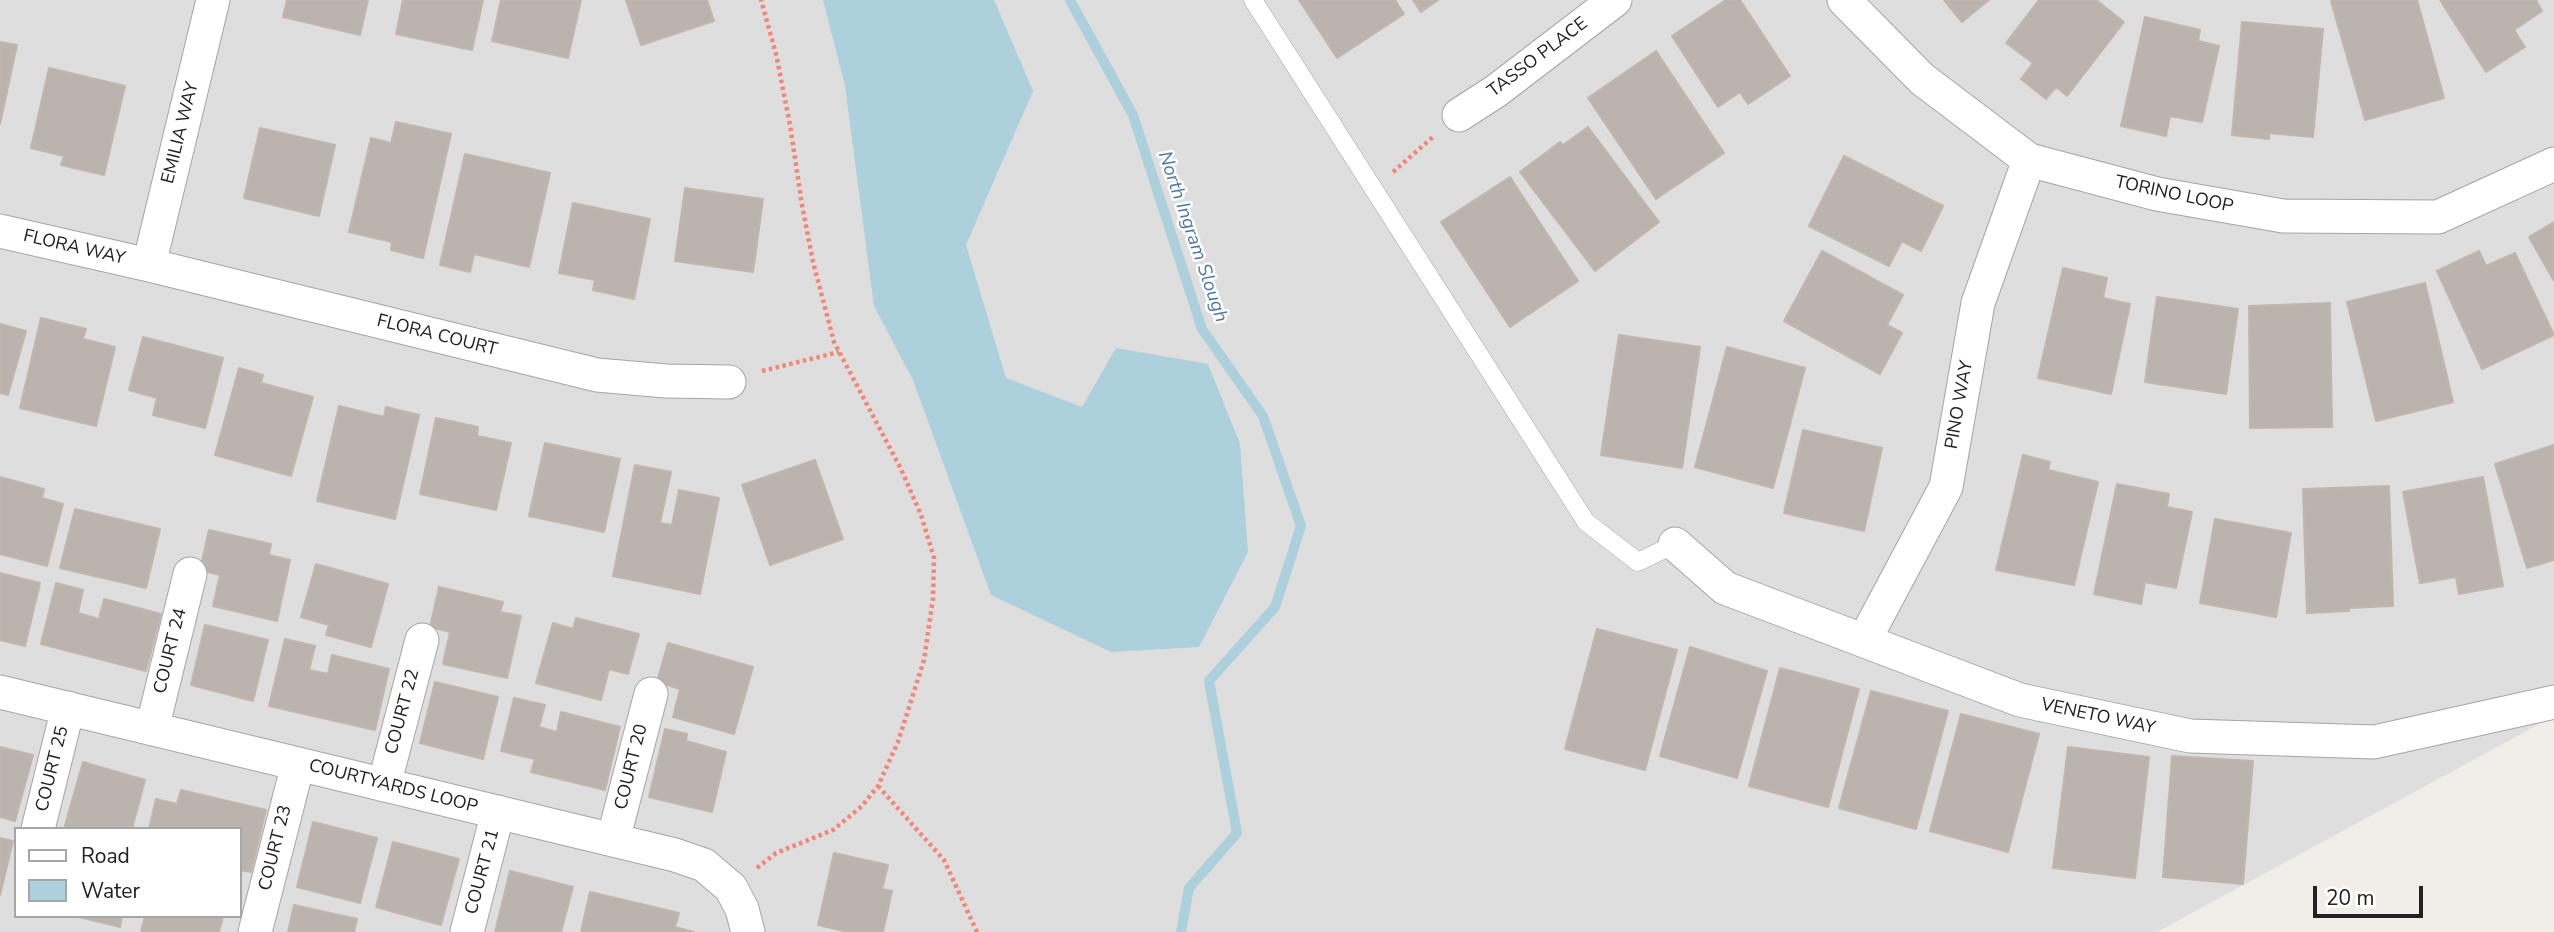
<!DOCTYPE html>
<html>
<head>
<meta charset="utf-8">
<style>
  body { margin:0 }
  #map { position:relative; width:2554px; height:932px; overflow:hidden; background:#f1eee9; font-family:"Nunito Sans",sans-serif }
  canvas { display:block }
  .legend { position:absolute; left:14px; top:827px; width:228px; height:91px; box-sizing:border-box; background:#fff; border:2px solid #a6a6a6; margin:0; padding:9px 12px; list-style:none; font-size:21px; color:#212121 }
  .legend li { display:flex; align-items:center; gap:14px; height:35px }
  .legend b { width:35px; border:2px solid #a6a6a6 }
  .scale { position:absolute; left:2313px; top:886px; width:110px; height:32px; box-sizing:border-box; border:4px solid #212121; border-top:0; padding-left:9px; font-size:21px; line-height:24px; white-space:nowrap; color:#212121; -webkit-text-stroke:5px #fff; paint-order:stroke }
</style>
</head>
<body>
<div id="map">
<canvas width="2554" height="932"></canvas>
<ul class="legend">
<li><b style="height:9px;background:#fff"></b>Road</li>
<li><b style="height:19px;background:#acd0dc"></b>Water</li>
</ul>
<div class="scale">20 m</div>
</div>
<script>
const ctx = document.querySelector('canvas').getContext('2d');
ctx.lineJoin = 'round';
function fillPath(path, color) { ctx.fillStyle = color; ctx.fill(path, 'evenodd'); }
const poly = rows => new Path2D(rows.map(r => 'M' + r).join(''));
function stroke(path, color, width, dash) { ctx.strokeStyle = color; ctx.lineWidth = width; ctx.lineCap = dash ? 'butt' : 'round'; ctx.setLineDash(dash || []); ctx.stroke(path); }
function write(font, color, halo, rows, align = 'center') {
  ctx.font = font + ' "Nunito Sans",sans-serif'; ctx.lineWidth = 5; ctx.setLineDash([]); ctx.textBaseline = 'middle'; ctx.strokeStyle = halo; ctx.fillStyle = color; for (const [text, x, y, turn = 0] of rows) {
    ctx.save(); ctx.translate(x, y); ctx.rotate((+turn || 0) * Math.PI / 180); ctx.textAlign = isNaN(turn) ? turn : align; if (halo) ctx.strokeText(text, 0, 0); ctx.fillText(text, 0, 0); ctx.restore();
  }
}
const residential = poly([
  [0,0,2554,0,2554,716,2157,932,0,932],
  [16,829,240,829,240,916,16,916]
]);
const water = poly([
  [823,0,994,0,1033,91,966,245,1006,378,1082,407,1116,348,1208,364,1240,444,1248,552,1199,647,1111,652,991,595,913,380,874,306,845,86]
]);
const stream = poly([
  [1070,0,1133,115,1202,329,1263,416,1301,526,1275,607,1209,681,1237,833,1189,888,1181,932]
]);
const building = poly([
  [287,0,368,0,360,35,283,17,287,0],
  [403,0,483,0,472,50,396,34,403,0],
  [501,0,581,0,568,58,492,41,501,0],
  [626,0,707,0,714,21,641,45,626,0],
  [1299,0,1395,0,1404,14,1337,58,1299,0],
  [1413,0,1438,0,1421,12,1413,0],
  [1726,0,1740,0,1790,76,1748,104,1740,92,1718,107,1672,36,1726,0],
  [1944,0,1989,0,1962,22,1944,0],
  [2039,0,2096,0,2124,22,2067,96,2056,87,2046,99,2021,79,2033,63,2006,43,2039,0],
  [2337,0,2417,0,2444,98,2365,120,2331,1,2337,0],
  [2440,0,2536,0,2542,11,2514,30,2525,47,2486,72,2440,0],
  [2145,17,2200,30,2198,41,2219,46,2202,122,2170,116,2166,136,2121,126,2145,17],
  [2242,22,2323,29,2313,137,2269,133,2269,139,2232,135,2242,22],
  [0,42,17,45,0,124,0,42],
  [1656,51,1724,153,1656,199,1588,98,1656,51],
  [49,68,125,86,104,175,61,165,64,156,31,148,49,68],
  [396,122,451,134,423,258,391,250,392,242,349,232,371,138,391,143,396,122],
  [1588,127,1659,222,1595,271,1520,172,1560,142,1563,145,1588,127],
  [260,128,335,145,319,216,244,198,260,128],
  [465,154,550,173,529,267,474,254,470,272,440,265,465,154],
  [1844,156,1943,206,1921,251,1902,241,1889,266,1809,226,1844,156],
  [1510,177,1578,281,1510,327,1441,222,1510,177],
  [685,188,763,199,753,272,675,261,685,188],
  [573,203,650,219,634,299,593,290,595,280,559,273,573,203],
  [2554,222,2554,281,2529,237,2554,222],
  [1822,251,1903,295,1887,325,1902,333,1880,374,1784,321,1822,251],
  [2479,251,2486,266,2515,253,2554,335,2482,369,2437,271,2479,251],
  [2063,268,2107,278,2103,298,2130,304,2111,394,2038,378,2063,268],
  [2425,283,2453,402,2376,421,2347,302,2425,283],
  [2157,297,2238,309,2226,394,2145,382,2157,297],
  [2330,303,2332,427,2250,428,2249,306,2330,303],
  [41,318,86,329,83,339,115,347,96,426,20,408,41,318],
  [0,324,26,331,8,395,0,393,0,324],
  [1619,335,1700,347,1682,468,1601,455,1619,335],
  [143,337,223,358,205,428,153,415,157,398,129,390,143,337],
  [1727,347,1805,368,1773,488,1695,467,1727,347],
  [239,368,263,375,261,383,313,397,291,476,215,455,239,368],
  [339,406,384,417,386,407,419,415,395,519,317,501,339,406],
  [436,418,478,427,477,436,511,443,496,510,420,494,436,418],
  [1803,430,1882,448,1864,531,1784,513,1803,430],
  [545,443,620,459,604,532,529,516,545,443],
  [2554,445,2554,560,2527,568,2495,464,2554,445],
  [2023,455,2050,462,2048,470,2098,482,2074,585,1996,570,2023,455],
  [815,460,843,539,770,565,742,485,815,460],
  [635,465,671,472,660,523,672,525,679,490,719,498,700,594,613,576,635,465],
  [0,477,44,489,42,498,63,504,47,566,0,554,0,477],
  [2483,477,2503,586,2459,594,2456,577,2420,583,2403,492,2483,477],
  [2117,484,2169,494,2167,507,2192,512,2176,588,2145,582,2141,604,2094,594,2117,484],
  [2389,486,2393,606,2349,608,2349,611,2307,613,2303,489,2389,486],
  [75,509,160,529,146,588,60,568,75,509],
  [2215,519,2291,533,2276,617,2200,603,2215,519],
  [209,530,271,544,269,555,290,560,277,621,213,606,220,575,200,570,209,530],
  [316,564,388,584,371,647,326,635,329,625,301,617,316,564],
  [0,573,40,583,25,646,0,640,0,573],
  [56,583,83,590,78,613,99,619,104,599,161,614,146,671,41,644,56,583],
  [439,587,503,602,500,612,521,616,507,678,443,664,450,632,430,627,439,587],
  [576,618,639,634,628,674,609,669,601,700,536,683,553,623,573,629,576,618],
  [205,625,268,640,253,701,191,685,205,625],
  [1597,629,1677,650,1645,770,1565,749,1597,629],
  [285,639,315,646,309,670,328,674,332,655,389,669,375,730,269,706,285,639],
  [668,643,753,667,734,734,673,717,680,689,657,682,668,643],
  [1690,647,1767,671,1737,778,1660,756,1690,647],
  [1780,668,1859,689,1828,807,1749,786,1780,668],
  [435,682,498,697,483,759,420,743,435,682],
  [1871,691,1948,711,1916,829,1839,808,1871,691],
  [514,698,545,705,539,727,557,732,561,712,620,727,605,790,531,772,535,759,501,751,514,698],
  [1961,714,2039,734,2008,852,1930,831,1961,714],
  [665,729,687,734,686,741,726,752,712,812,649,797,665,729],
  [0,747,33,755,15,821,0,817,0,747],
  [2068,747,2149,757,2135,878,2053,868,2068,747],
  [2172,756,2253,761,2243,884,2163,877,2172,756],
  [83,762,145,780,132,829,64,829,83,762],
  [181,790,266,810,251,872,240,870,240,829,149,829,156,799,177,804,181,790],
  [313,822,377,838,360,903,297,887,313,822],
  [0,838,13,841,0,895,0,838],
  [393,842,459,859,441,925,376,907,393,842],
  [834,853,888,865,882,889,892,891,883,932,848,932,818,925,834,853],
  [510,871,573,887,561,932,495,932,510,871],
  [590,892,679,913,675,927,694,932,581,932,590,892],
  [294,905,357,919,354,932,288,932,294,905],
  [75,916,122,916,120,927,75,916],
  [145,916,223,916,219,932,141,932,145,916]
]);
const path = poly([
  [1393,172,1434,136],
  [762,371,839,352],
  [878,786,944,860,977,932],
  [757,868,776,853,833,830,862,806,878,786,898,742,924,660,933,598,934,558,921,515,901,469,834,342,813,262,802,205,790,125,776,54,761,0]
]);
const service = poly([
  [1253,0,1586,522,1638,562,1675,544]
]);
const minor = poly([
  [1844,0,1922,79,2029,160,2157,194,2283,216,2438,217,2554,164],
  [1459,115,1496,91,1615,0],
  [0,231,149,265,597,375,666,381,729,382],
  [149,265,213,0],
  [1675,544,1725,588,2020,700,2190,736,2374,742,2554,702],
  [1865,639,1946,487,1978,303,2029,160],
  [0,692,675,855,704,865,731,888,742,909,748,932],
  [152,729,190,574],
  [384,785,422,640],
  [38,829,68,708],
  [613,840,651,694],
  [255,932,298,764],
  [467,932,498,812]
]);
const streetNames = [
  ["TASSO PLACE",1538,58,-37],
  ["EMILIA WAY",181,133,-76],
  ["TORINO LOOP",2174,195,12],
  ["FLORA WAY",74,248,13],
  ["FLORA COURT",437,336,14],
  ["PINO WAY",1960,405,-80],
  ["COURT 24",171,651,-76],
  ["COURT 22",403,712,-75],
  ["VENETO WAY",2098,717,12],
  ["COURT 20",632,767,-76],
  ["COURT 25",53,769,-76],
  ["COURTYARDS LOOP",393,787,14],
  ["COURT 23",276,848,-76],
  ["COURT 21",483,872,-75]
];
const waterNames = [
  ["North Ingram Slough",1192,237,71]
];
fillPath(residential, '#dfdede');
fillPath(water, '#acd0dc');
stroke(stream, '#acd0dc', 10);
fillPath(building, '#bbb4ae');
stroke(building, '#c2b6ac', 2);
stroke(service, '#a5a5a5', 19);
stroke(minor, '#a5a5a5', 35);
stroke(path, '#f38678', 4.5, [3.5, 3.5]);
stroke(service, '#fff', 18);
stroke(minor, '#fff', 33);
write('18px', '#212121', '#fff', streetNames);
write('italic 19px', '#4e79a5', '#fff', waterNames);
</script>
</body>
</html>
